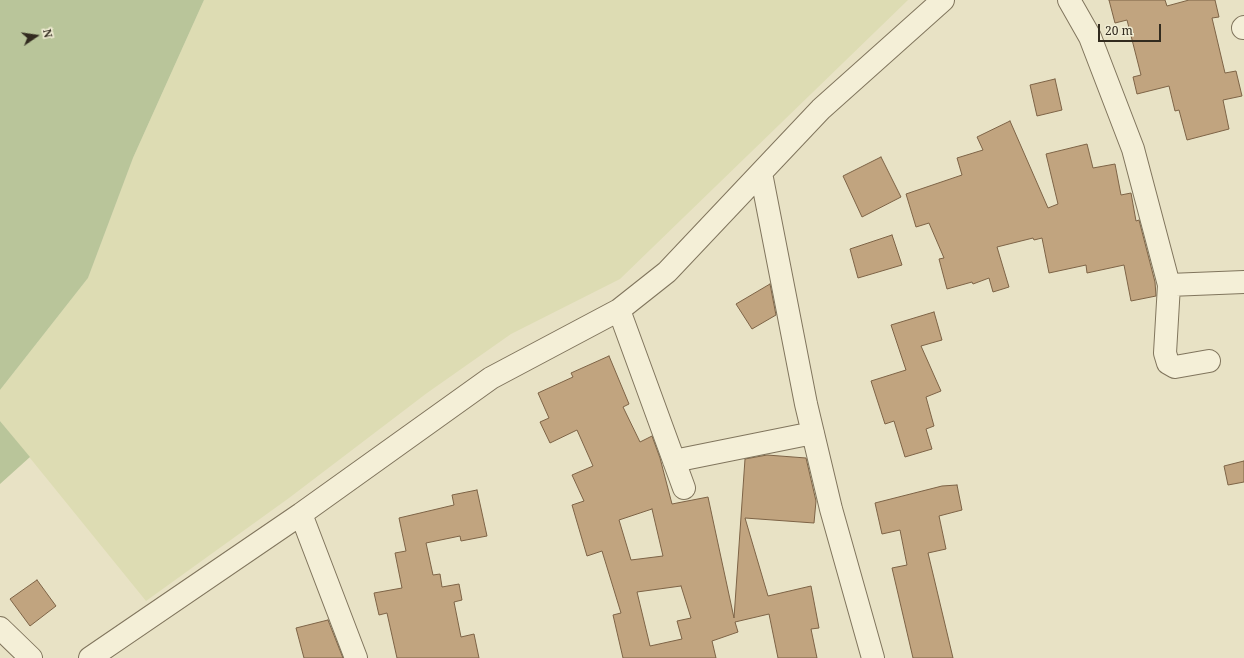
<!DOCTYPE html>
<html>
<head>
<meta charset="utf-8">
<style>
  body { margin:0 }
  #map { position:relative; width:1244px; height:658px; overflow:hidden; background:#e8e2c5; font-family:"Noto Serif",serif }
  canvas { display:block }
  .north { position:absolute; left:16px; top:16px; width:40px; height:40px; -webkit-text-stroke:3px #f0ecd3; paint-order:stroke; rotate:77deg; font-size:11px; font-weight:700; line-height:16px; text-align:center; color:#322b1f }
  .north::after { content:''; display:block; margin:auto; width:14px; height:18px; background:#322b1f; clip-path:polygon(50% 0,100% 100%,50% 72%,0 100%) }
  .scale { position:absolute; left:1098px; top:24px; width:63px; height:18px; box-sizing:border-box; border:2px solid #322b1f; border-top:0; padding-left:5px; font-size:12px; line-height:14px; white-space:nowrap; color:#322b1f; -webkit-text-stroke:3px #f0ecd3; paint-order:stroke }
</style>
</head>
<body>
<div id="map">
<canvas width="1244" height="658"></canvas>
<div class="north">N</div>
<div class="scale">20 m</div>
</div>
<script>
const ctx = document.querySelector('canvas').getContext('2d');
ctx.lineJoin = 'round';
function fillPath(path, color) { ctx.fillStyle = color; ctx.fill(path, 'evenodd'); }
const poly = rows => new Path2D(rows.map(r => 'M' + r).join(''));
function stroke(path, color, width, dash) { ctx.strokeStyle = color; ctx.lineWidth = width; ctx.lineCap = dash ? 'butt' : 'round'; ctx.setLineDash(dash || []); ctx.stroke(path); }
const farmland = poly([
  [204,0,908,0,620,279,511,334,427,393,289,498,146,601,0,421,0,390,88,278,133,158]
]);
const green = poly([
  [0,0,204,0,133,158,88,278,0,390],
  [0,421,30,457,0,484]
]);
const building = poly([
  [1109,0,1165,0,1167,6,1189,0,1215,0,1219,17,1212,18,1225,73,1236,71,1242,96,1223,100,1229,129,1187,140,1179,110,1175,111,1169,86,1137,94,1133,77,1141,75,1127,20,1115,23,1109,0],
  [1055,79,1062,110,1037,116,1030,85,1055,79],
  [1010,121,1048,208,1058,204,1046,154,1087,144,1093,168,1115,164,1121,195,1131,193,1136,221,1139,220,1155,282,1156,296,1131,301,1124,265,1087,273,1086,265,1049,273,1042,238,1034,240,1033,238,997,247,1009,287,993,292,989,278,973,284,972,282,947,289,939,259,944,258,929,223,916,227,906,194,962,175,957,158,983,150,977,137,1010,121],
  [881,157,901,197,862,217,843,176,881,157],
  [892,235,902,265,858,278,850,249,892,235],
  [770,284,776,315,752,329,736,304,770,284],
  [934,312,942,340,921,346,941,391,926,397,934,426,926,429,932,449,905,457,894,421,885,424,871,381,906,370,891,325,934,312],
  [609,356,629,404,623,407,640,442,652,436,660,458,672,504,708,497,734,618,745,459,767,455,806,458,816,501,814,523,745,518,768,596,811,586,819,628,811,629,817,658,778,658,769,614,735,622,738,632,712,641,716,658,623,658,613,615,621,613,602,551,587,556,572,505,584,501,572,475,593,466,577,430,550,443,540,422,549,418,538,393,573,377,571,373,609,356],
  [652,509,663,556,631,560,619,520,652,509],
  [681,586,691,618,677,621,682,639,650,646,637,592,681,586],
  [1244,461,1244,482,1228,485,1224,466,1244,461],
  [957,485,962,510,939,516,946,549,928,553,953,658,913,658,892,568,907,565,900,530,882,534,875,503,942,486,957,485],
  [477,490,487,536,461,541,460,536,426,543,433,575,440,574,442,587,459,584,462,600,454,602,461,637,474,634,479,658,397,658,387,613,379,615,374,593,402,588,395,553,406,551,399,518,454,505,452,495,477,490],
  [37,580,56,606,30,626,10,599,37,580],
  [328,620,343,658,304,658,296,628,328,620]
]);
const street = poly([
  [1069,0,1090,37,1133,149,1169,285,1165,353,1168,363,1175,367,1209,361],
  [1243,28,1244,27],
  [761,173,806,404,831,509,873,658],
  [1169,285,1244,282],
  [619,310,684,488],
  [674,461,813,433],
  [301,514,356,658],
  [0,628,31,658],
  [90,658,301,514,491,378,619,310,667,272,821,109,943,0]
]);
fillPath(farmland, '#dddcb3');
fillPath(green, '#b9c59a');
fillPath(building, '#c1a47f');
stroke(building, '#7d6346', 1);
stroke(street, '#80755d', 24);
stroke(street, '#f4efd7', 22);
</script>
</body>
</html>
